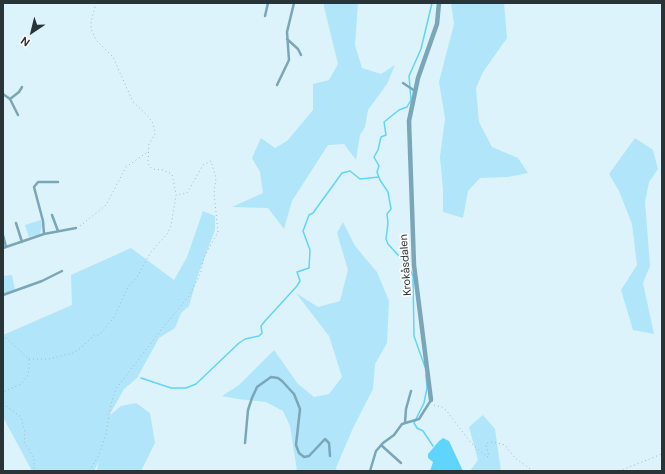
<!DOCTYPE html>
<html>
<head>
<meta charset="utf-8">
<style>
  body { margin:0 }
  #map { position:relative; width:665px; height:474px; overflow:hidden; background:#dcf3fc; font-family:"DM Sans",sans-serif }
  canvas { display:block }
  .frame { position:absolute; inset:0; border:4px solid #293438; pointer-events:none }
  .north { position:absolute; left:12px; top:12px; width:40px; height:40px; -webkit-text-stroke:3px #fcfcfc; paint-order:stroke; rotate:215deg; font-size:11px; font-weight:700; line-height:16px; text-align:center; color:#293438 }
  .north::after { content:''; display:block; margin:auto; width:14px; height:18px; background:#293438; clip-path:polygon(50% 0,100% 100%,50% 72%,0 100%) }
</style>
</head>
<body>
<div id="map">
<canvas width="665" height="474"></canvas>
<div class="frame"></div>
<div class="north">N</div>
</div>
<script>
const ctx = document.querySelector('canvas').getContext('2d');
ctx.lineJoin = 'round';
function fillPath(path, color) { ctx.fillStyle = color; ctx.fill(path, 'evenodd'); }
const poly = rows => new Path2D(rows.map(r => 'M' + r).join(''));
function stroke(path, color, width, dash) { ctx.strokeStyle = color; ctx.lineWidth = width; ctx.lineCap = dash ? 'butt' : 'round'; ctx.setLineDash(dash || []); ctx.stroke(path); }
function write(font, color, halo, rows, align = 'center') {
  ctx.font = font + ' "DM Sans",sans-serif'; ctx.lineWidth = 3.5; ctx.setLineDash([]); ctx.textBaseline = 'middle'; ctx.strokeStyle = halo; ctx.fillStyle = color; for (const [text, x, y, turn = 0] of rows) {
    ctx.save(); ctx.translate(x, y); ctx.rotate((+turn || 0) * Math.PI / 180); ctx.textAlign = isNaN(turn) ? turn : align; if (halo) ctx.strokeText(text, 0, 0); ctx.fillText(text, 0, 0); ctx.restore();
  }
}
const green = poly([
  [324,3,358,3,355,45,362,68,381,74,395,65,387,84,368,110,365,127,360,135,356,160,344,144,328,145,292,201,284,229,268,208,232,207,263,193,260,172,252,158,261,138,275,148,287,141,313,110,313,84,329,80,338,64,324,7],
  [451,3,504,3,507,38,483,72,476,88,479,122,492,147,518,158,528,173,508,177,480,178,468,191,463,218,443,212,443,189,440,157,445,118,439,82,454,24],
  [635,138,653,150,658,169,649,182,645,202,650,266,643,283,654,334,633,330,621,290,637,265,632,224,619,191,609,174],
  [203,211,215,216,215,230,197,278,189,306,181,313,175,328,159,338,137,378,124,389,109,416,121,406,136,403,150,413,155,443,141,471,97,471,98,463,94,471,32,471,3,417,3,335,72,305,71,275,131,248,174,280,187,257],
  [41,220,42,226,40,234,29,237,25,225],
  [343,222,355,246,377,272,389,301,387,343,375,364,373,389,353,428,336,468,337,471,297,471,290,426,283,411,266,402,238,399,222,396,239,385,274,350,298,384,314,397,329,394,342,377,329,336,296,293,318,307,340,301,348,270,337,233],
  [12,275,15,290,3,294,3,276],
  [483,415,495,429,501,471,470,471,478,460,469,427]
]);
const water = poly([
  [443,438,449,441,463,471,430,471,433,462,428,458,428,454,439,441]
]);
const stream = poly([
  [425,367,414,336,413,276,409,267,388,244,386,239,388,223,387,214,391,209,388,192,380,180,377,172,379,166,374,157,378,150,381,137,386,135,384,122,399,110,407,107,411,100,409,76,421,49,432,3],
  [426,375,427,388,424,403,414,423,417,428,423,431,433,446],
  [141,378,171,388,186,388,196,384,239,343,245,339,259,336,262,333,261,326,265,321,297,286,300,281,297,272,309,268,310,250,303,231,309,215,313,213,342,173,350,171,360,179,379,177]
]);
const path = poly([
  [96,3,91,22,91,29,96,40,113,57,133,102,146,114,153,123,155,134,149,144,148,160,149,165,152,169,163,170,172,174,176,194],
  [80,226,106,205,126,167,149,151],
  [3,335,29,359,29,370,27,377,21,384,3,392],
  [29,359,49,359,73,353,82,347,94,335,99,335,102,332,114,317,128,287,137,277,151,252,167,234,171,226,176,195,187,193,203,165,211,161,216,178,214,193,218,232,204,257,201,272,189,296,164,326,116,389,111,404,106,434,99,455,89,471],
  [3,404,21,417,25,432,24,442,34,458,34,471],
  [434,405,442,407,446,410,471,443,487,457,489,456,486,446,487,443,493,442,505,445,515,458,533,471],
  [619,471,662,454]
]);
const lane = poly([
  [265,16,268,3],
  [287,39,298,49,301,55],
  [403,83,415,91],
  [277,85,289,60,287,32,294,3],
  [3,94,10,99,18,115],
  [10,99,19,92,22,87],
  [52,215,58,231],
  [16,223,22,242],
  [44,234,43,221,34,187,38,182,58,182],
  [3,235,6,247],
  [3,248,44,234,76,228],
  [3,295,42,281,62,271],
  [405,423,406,409,411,391],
  [245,443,248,410,252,398,257,387,271,377,278,378,282,381,294,394,300,409,296,445,299,453,304,457,309,456,325,439,329,443,330,456],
  [381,445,401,463],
  [370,471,376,451,383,443,394,435,402,424,419,419,431,400]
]);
const street = poly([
  [431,400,414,265,409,121,418,78,437,24,439,3]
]);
const streetNames = [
  ["Krokåsdalen",406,265,-94]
];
fillPath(green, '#b1e5fa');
fillPath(water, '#5fd4fd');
stroke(stream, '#5fd4fd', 1.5);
stroke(path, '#a6b9c0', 1, [1, 3]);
stroke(lane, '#7aa6b7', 2.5);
stroke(street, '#7aa6b7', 4.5);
write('11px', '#293438', '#fcfcfc', streetNames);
</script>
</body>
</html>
